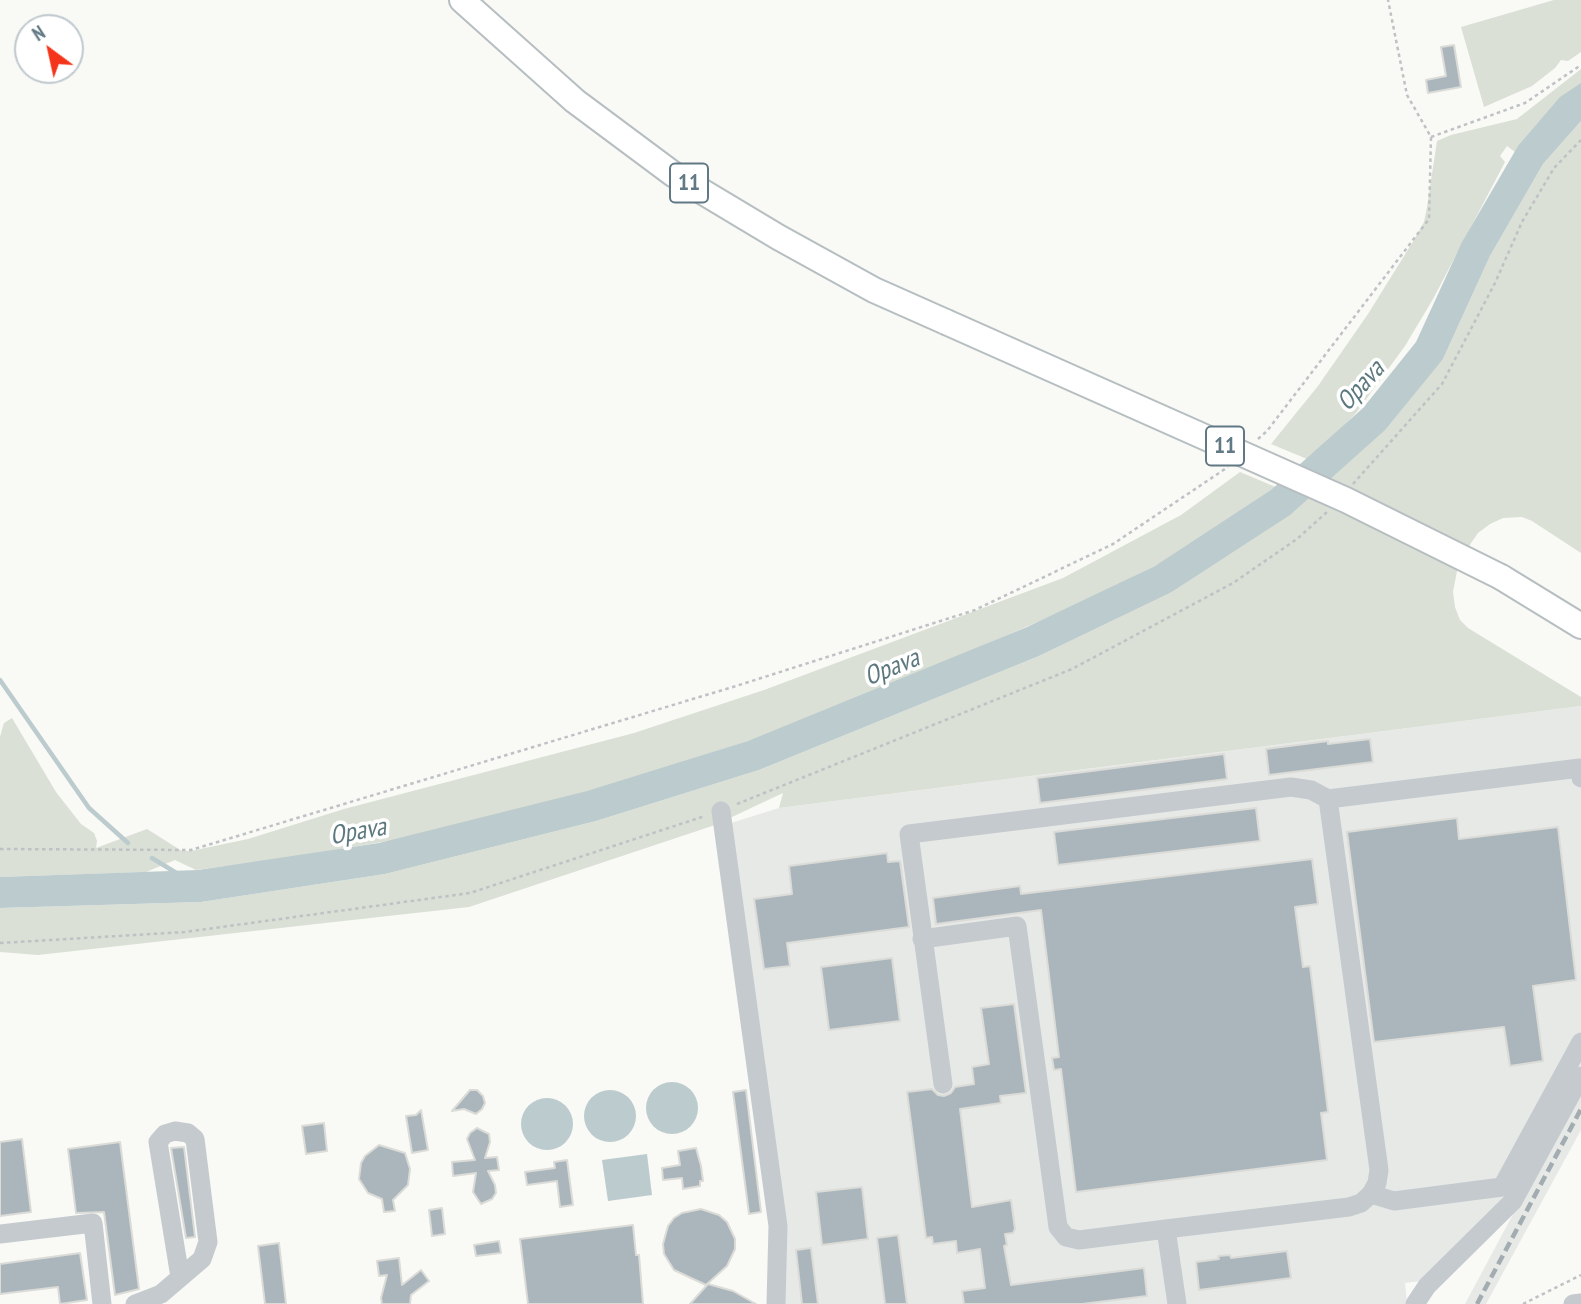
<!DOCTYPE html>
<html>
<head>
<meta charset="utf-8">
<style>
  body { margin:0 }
  #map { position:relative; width:1581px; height:1304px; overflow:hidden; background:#f9f9f6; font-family:"PT Sans Narrow",sans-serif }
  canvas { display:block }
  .north { position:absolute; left:14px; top:14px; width:70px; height:70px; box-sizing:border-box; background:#fff; border:2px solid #c0c9ce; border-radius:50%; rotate:327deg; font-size:19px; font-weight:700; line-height:28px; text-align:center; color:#617984 }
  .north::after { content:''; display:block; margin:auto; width:24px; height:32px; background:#f4351b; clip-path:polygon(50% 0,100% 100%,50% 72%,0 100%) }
</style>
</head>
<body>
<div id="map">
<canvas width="1581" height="1304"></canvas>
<div class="north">N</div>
</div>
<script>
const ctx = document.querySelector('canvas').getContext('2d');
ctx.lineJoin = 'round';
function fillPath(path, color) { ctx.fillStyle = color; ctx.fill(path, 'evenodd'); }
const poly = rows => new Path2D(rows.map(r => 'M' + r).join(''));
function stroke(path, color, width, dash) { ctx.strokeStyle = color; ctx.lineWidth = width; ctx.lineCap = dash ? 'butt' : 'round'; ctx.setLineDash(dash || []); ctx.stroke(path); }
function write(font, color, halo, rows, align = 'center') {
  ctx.font = font + ' "PT Sans Narrow",sans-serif'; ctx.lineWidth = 7; ctx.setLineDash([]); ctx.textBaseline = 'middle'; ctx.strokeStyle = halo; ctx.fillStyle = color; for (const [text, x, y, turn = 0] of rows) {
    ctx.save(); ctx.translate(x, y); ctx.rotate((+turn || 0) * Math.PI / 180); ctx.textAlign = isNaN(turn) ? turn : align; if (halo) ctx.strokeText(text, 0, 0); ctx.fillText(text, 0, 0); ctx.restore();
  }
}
const built = poly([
  [1581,706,1581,1065,1514,1190,1421,1281,1405,1283,1407,1304,783,1304,731,823,779,808],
  [1581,1087,1581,1130,1486,1304,1465,1304]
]);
const green = poly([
  [1554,0,1581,0,1581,52,1568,61,1561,60,1555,68,1532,86,1484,107,1461,27],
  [1581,69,1581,85,1515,152,1507,146,1500,156,1505,162,1433,299,1405,346,1356,413,1335,435,1307,459,1271,444,1318,386,1368,314,1414,240,1424,222,1427,207,1437,141,1451,135,1517,119],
  [1581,121,1581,553,1532,521,1522,517,1503,518,1490,524,1478,533,1471,543,1457,571,1453,592,1455,607,1460,620,1468,628,1581,697,1581,706,779,808,783,793,715,825,469,907,38,955,0,952,0,908,201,902,385,874,596,821,759,770,1039,656,1170,593,1443,359,1490,256,1543,164],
  [1240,472,1278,488,1171,558,1070,608,854,701,767,735,611,785,413,837,285,858,196,870,175,860,146,872,0,877,0,737,4,723,12,718,56,792,81,824,94,833,97,841,96,848,147,829,182,851,191,851,248,839,344,809,634,733,764,690,1063,578,1181,515]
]);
const water = poly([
  [1581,83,1581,121,1543,164,1490,256,1443,359,1385,430,1290,515,1170,593,1039,656,759,770,596,821,385,874,201,902,0,908,0,877,198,870,379,843,587,791,748,741,1027,627,1155,566,1271,490,1363,408,1416,342,1462,242,1518,146,1560,97],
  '646 1108a26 26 0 1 1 52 0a26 26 0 1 1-52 0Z',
  '584 1116a26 26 0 1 1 52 0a26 26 0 1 1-52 0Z',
  '521 1124a26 26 0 1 1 52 0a26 26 0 1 1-52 0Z',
  [647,1154,652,1195,608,1201,602,1160]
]);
const stream = poly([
  [0,680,89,808,128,843],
  [152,858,178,874]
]);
const building = poly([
  [1454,45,1461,87,1428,93,1426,80,1446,76,1441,47,1454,45],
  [1370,739,1373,762,1269,775,1266,749,1328,741,1328,744,1370,739],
  [1224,754,1227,779,1040,803,1037,778,1224,754],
  [1256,808,1260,841,1058,865,1054,832,1256,808],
  [1457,818,1459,839,1558,827,1576,980,1533,986,1543,1061,1510,1066,1504,1027,1374,1042,1347,832,1457,818],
  [887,853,888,862,900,861,909,927,787,943,790,966,764,969,754,899,792,894,789,866,887,853],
  [1312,859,1318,904,1295,907,1303,967,1310,966,1328,1112,1321,1113,1327,1160,1076,1192,1061,1069,1054,1070,1052,1058,1059,1057,1041,910,936,924,933,898,1020,886,1021,894,1312,859],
  [892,958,900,1021,829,1030,821,967,892,958],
  [1014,1004,1026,1093,1000,1096,1001,1103,960,1109,972,1207,1011,1200,1015,1229,1013,1233,1005,1234,1007,1245,1004,1246,1011,1285,1144,1268,1147,1296,1082,1304,964,1304,962,1291,985,1288,980,1249,957,1253,956,1241,933,1244,932,1237,926,1238,907,1092,932,1089,938,1095,944,1096,951,1093,955,1087,974,1084,972,1067,989,1064,981,1008,1014,1004],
  [470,1090,477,1090,483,1096,485,1103,482,1109,476,1114,464,1109,452,1111,470,1090],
  [746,1090,761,1212,749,1214,733,1092,746,1090],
  [421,1110,428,1150,412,1153,406,1116,416,1115,421,1110],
  [324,1123,327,1151,306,1154,302,1126,324,1123],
  [477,1128,489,1134,490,1142,485,1158,497,1157,499,1170,488,1171,495,1185,496,1193,492,1199,481,1204,473,1192,476,1173,453,1176,452,1162,475,1160,467,1139,470,1133,477,1128],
  [22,1139,31,1212,0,1216,0,1142,22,1139],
  [120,1142,139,1289,115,1295,104,1212,76,1213,68,1149,120,1142],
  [379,1145,405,1153,410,1169,408,1185,393,1200,395,1211,384,1212,382,1199,368,1193,359,1179,361,1163,365,1156,379,1145],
  [184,1147,195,1237,186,1238,171,1148,184,1147],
  [696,1148,701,1166,703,1181,700,1181,700,1186,683,1189,682,1178,663,1180,662,1168,680,1165,678,1151,696,1148],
  [567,1160,573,1205,560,1207,557,1181,527,1185,525,1172,555,1168,554,1162,567,1160],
  [862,1187,868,1239,822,1245,816,1192,862,1187],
  [442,1208,445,1234,432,1236,429,1210,442,1208],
  [701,1209,719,1215,727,1222,735,1239,735,1249,727,1266,706,1285,674,1270,664,1254,663,1244,668,1226,674,1218,682,1213,701,1209],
  [633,1225,636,1255,639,1255,643,1304,528,1304,520,1239,633,1225],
  [898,1235,907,1304,885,1304,877,1238,898,1235],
  [499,1241,501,1253,476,1256,474,1245,499,1241],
  [279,1243,286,1304,265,1304,258,1246,279,1243],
  [811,1248,818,1304,802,1304,796,1250,811,1248],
  [1287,1251,1291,1278,1199,1290,1196,1262,1219,1259,1218,1256,1230,1255,1231,1258,1287,1251],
  [80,1253,87,1300,60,1304,58,1287,0,1294,0,1264,80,1253],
  [399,1258,402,1285,421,1270,429,1281,411,1295,410,1304,382,1304,381,1298,387,1275,379,1276,377,1261,399,1258],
  [708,1284,733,1291,756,1304,690,1304,708,1284]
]);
const path = poly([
  [1431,137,1525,103,1581,65],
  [1258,439,1267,431,1429,219,1431,137,1407,95,1388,0],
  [1353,484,1442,384,1495,283,1522,222,1554,168,1581,140],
  [737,804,1072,669,1233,583,1297,539,1327,512],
  [0,849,191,850,736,686,975,610,1113,544,1228,467],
  [0,943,185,932,470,893,705,816],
  [1523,1304,1581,1275]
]);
const minor = poly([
  [1328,799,1580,768,1581,778],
  [721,811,778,1226,776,1304],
  [922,939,1017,926,1058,1227,1066,1237,1079,1240,1166,1229],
  [943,1084,909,834,1291,787,1311,790,1328,799,1379,1170,1377,1183,1371,1194,1361,1203,1349,1207,1166,1229,1177,1304],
  [1371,1194,1394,1201,1502,1187,1581,1042],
  [0,1234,93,1223,102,1304],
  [135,1304,161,1294,202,1259,208,1242,195,1139,188,1133,175,1131,165,1134,158,1142,180,1277],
  [1415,1304,1427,1286,1513,1201,1581,1076],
  [1573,1304,1581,1303]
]);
const major = poly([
  [462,0,575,101,673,174,778,237,874,290,946,322],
  [1501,577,1581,626]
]);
const rail = poly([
  [1477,1304,1581,1109]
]);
const majorBridge = poly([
  [946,322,1346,500,1501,577]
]);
const shields = [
  [689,183,38],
  [1225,446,38]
];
const shieldNames = [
  ["11",689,183],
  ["11",1225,446]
];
const waterNames = [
  ["Opava",1361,386,-48],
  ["Opava",892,668,-22],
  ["Opava",358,832,-10]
];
fillPath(built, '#e7e9e7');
fillPath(green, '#dae0d5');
fillPath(water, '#bccbce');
stroke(stream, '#bccbce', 4.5);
fillPath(building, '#aab6bb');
stroke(building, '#dbdbd8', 2);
stroke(major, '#b7bec1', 28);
stroke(path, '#bec2c4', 2.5, [3.5, 3.5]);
stroke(minor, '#c4cacd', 19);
stroke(major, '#fff', 24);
stroke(rail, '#a2acb1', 4.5, [10, 5]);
stroke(majorBridge, '#b7bec1', 28, []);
stroke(majorBridge, '#fff', 24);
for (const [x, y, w] of shields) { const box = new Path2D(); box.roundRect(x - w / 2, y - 19.5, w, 39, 5); ctx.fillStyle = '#fff'; ctx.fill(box); stroke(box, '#617984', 2); }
write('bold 23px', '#617984', null, shieldNames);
write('italic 26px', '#5c787e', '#fff', waterNames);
</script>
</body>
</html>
